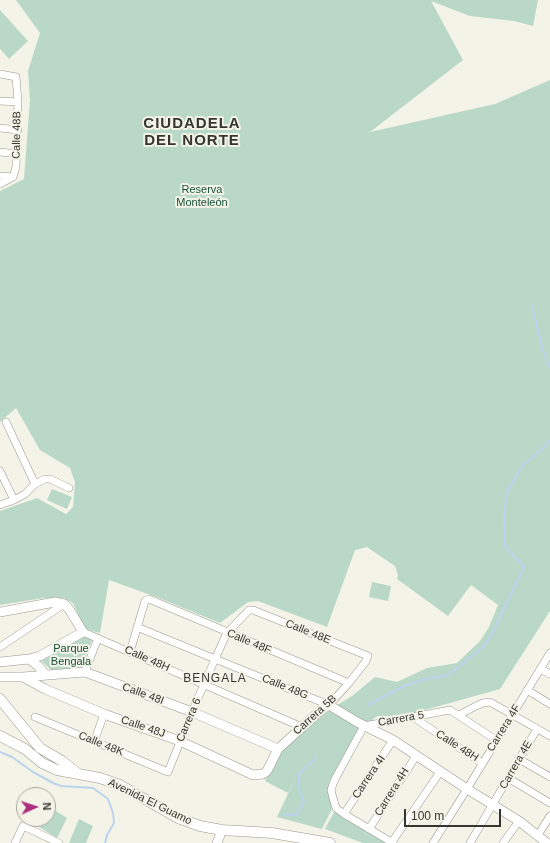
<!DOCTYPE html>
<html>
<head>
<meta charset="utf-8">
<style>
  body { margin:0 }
  #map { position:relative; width:550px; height:843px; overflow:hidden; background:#f4f3e7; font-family:Arial,sans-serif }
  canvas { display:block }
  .north { position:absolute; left:16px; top:787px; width:40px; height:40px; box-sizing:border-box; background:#f4f3e7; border:1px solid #a8a79e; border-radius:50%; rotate:87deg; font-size:11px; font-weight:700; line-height:16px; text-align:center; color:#363631 }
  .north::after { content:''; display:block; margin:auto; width:14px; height:18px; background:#ac2f7f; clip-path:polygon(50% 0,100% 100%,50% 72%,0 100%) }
  .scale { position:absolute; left:404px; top:809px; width:97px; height:18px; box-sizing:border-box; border:2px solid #363631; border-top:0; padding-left:5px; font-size:12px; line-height:14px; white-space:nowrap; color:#363631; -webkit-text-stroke:3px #f4f3e7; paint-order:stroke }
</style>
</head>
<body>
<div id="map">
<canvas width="550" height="843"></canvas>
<div class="north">N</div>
<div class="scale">100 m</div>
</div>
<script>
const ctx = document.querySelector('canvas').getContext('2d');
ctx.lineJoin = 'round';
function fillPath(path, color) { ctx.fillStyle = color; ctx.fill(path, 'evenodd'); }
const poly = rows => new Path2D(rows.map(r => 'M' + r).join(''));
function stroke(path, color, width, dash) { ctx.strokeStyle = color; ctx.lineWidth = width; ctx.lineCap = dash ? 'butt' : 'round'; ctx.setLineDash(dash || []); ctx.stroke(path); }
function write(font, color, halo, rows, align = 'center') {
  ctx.font = font + ' Arial,sans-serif'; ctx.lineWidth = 4; ctx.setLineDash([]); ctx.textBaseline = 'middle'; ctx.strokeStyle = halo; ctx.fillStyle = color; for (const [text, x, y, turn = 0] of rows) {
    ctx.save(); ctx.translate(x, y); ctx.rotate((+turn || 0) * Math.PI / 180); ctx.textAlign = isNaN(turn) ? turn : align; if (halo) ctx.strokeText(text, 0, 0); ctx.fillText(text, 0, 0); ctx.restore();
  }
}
const green = poly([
  [16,0,538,0,533,26,514,21,470,16,431,1,463,60,370,132,495,104,550,80,550,611,500,689,403,716,377,716,358,732,330,780,328,789,332,809,322,829,277,817,296,777,288,793,265,781,280,750,329,710,352,696,375,677,397,682,427,668,457,663,480,641,489,627,498,605,471,585,448,616,397,579,398,575,395,566,367,547,355,550,327,627,258,601,248,602,220,623,159,598,109,580,100,633,85,629,73,603,64,598,44,598,0,605,0,511,37,498,66,514,73,507,75,482,70,468,40,450,16,408,0,422,0,191,24,179,30,100,28,71,40,33],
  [0,10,28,41,9,59,0,49],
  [52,489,72,497,67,509,47,500],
  [372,582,391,586,388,601,369,597],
  [82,635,92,640,81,668,51,670,38,658],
  [48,806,67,818,57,838,26,819,48,819],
  [335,810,388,843,363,843,325,829],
  [79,819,93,826,86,843,69,843]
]);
const stream = poly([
  [532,306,543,351,550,367],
  [368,705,400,688,421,680,449,675,485,645,493,632,524,567,505,546,504,517,507,492,522,466,540,451,550,441],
  [0,752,12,757,33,772,53,783,61,786,93,788,108,799,113,813,114,823,107,835,105,843],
  [284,815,296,815,304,803,299,789,299,774,317,757]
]);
const minor = poly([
  [0,74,16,77,18,102,16,167,13,177,0,184],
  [0,101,18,102],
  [0,128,18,130],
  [0,152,17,154],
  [0,176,13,177],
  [6,422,35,484],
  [0,471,14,500],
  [0,505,14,500,25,494,35,484,45,479,50,479,69,488],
  [83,632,302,727],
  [0,647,64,604],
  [130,652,145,601,149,599,349,683],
  [540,669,550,674],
  [85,672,98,638],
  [527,690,550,704],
  [459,715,476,706,483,703,490,702,550,736],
  [35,717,168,772,192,712,215,659,227,633,249,610,253,610,368,656,366,661,349,683,329,705,215,659,137,627],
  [413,717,482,763],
  [94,742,104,714],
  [519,759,550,777],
  [508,778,550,803],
  [344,814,393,740],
  [369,829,416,756],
  [538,835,550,816],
  [392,842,440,772],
  [15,843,23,826,59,843],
  [393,843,344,814,336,808,333,798,331,790,334,781,364,726,450,710,496,740],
  [433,843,467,789,550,653],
  [470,843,537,729],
  [503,843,519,821]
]);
const tertiary = poly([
  [0,612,55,602,64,604,69,609,83,632,40,656,29,659,0,662],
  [29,659,38,666,46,675],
  [0,677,23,677,85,672,192,712,278,749],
  [23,677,45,689,104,714,180,741,253,775,263,774,267,771,278,749,322,709,329,705,357,722,393,740,467,789,519,821,547,843],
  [217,843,222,830]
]);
const secondary = poly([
  [0,699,40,748,62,761,77,773],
  [0,736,25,749,42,763,57,770,100,778,120,785,178,818,200,826,222,830,272,833,330,843]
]);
const streetNames = [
  ["Calle 48B",17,135,-89],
  ["Calle 48E",308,632,22],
  ["Calle 48F",249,642,23],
  ["Calle 48H",147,659,24],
  ["Calle 48G",285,687,22],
  ["Calle 48I",143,694,20],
  ["Carrera 5B",315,715,-42],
  ["Carrera 5",401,719,-10],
  ["Carrera 6",189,720,-67],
  ["Calle 48J",143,727,19],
  ["Carrera 4F",504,728,-58],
  ["Calle 48K",101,744,22],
  ["Calle 48H",457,746,33],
  ["Carrera 4E",516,765,-60],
  ["Carrera 4I",369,777,-56],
  ["Carrera 4H",392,792,-58],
  ["Avenida El Guamo",150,802,26]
];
const parkNames = [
  ["Reserva",202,190],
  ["Monteleón",202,203],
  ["Parque",71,649],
  ["Bengala",71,662]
];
const neighbourhoodNames = [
  ["BENGALA",215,679]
];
const districtNames = [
  ["CIUDADELA",192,124],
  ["DEL NORTE",192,141]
];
fillPath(green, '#bad8c8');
stroke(stream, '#bbd4ed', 2);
stroke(minor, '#99978d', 8);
stroke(tertiary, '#99978d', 10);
stroke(secondary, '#99978d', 11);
stroke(minor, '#fff', 7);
stroke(tertiary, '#fff', 9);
stroke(secondary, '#fff', 10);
write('11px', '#363631', '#f4f3e7', streetNames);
write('11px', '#165138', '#f4f3e7', parkNames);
ctx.letterSpacing = '1px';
write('12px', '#363631', '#f4f3e7', neighbourhoodNames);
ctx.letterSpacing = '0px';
ctx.letterSpacing = '1px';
write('bold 15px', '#363631', '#f4f3e7', districtNames);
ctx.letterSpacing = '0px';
</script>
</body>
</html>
